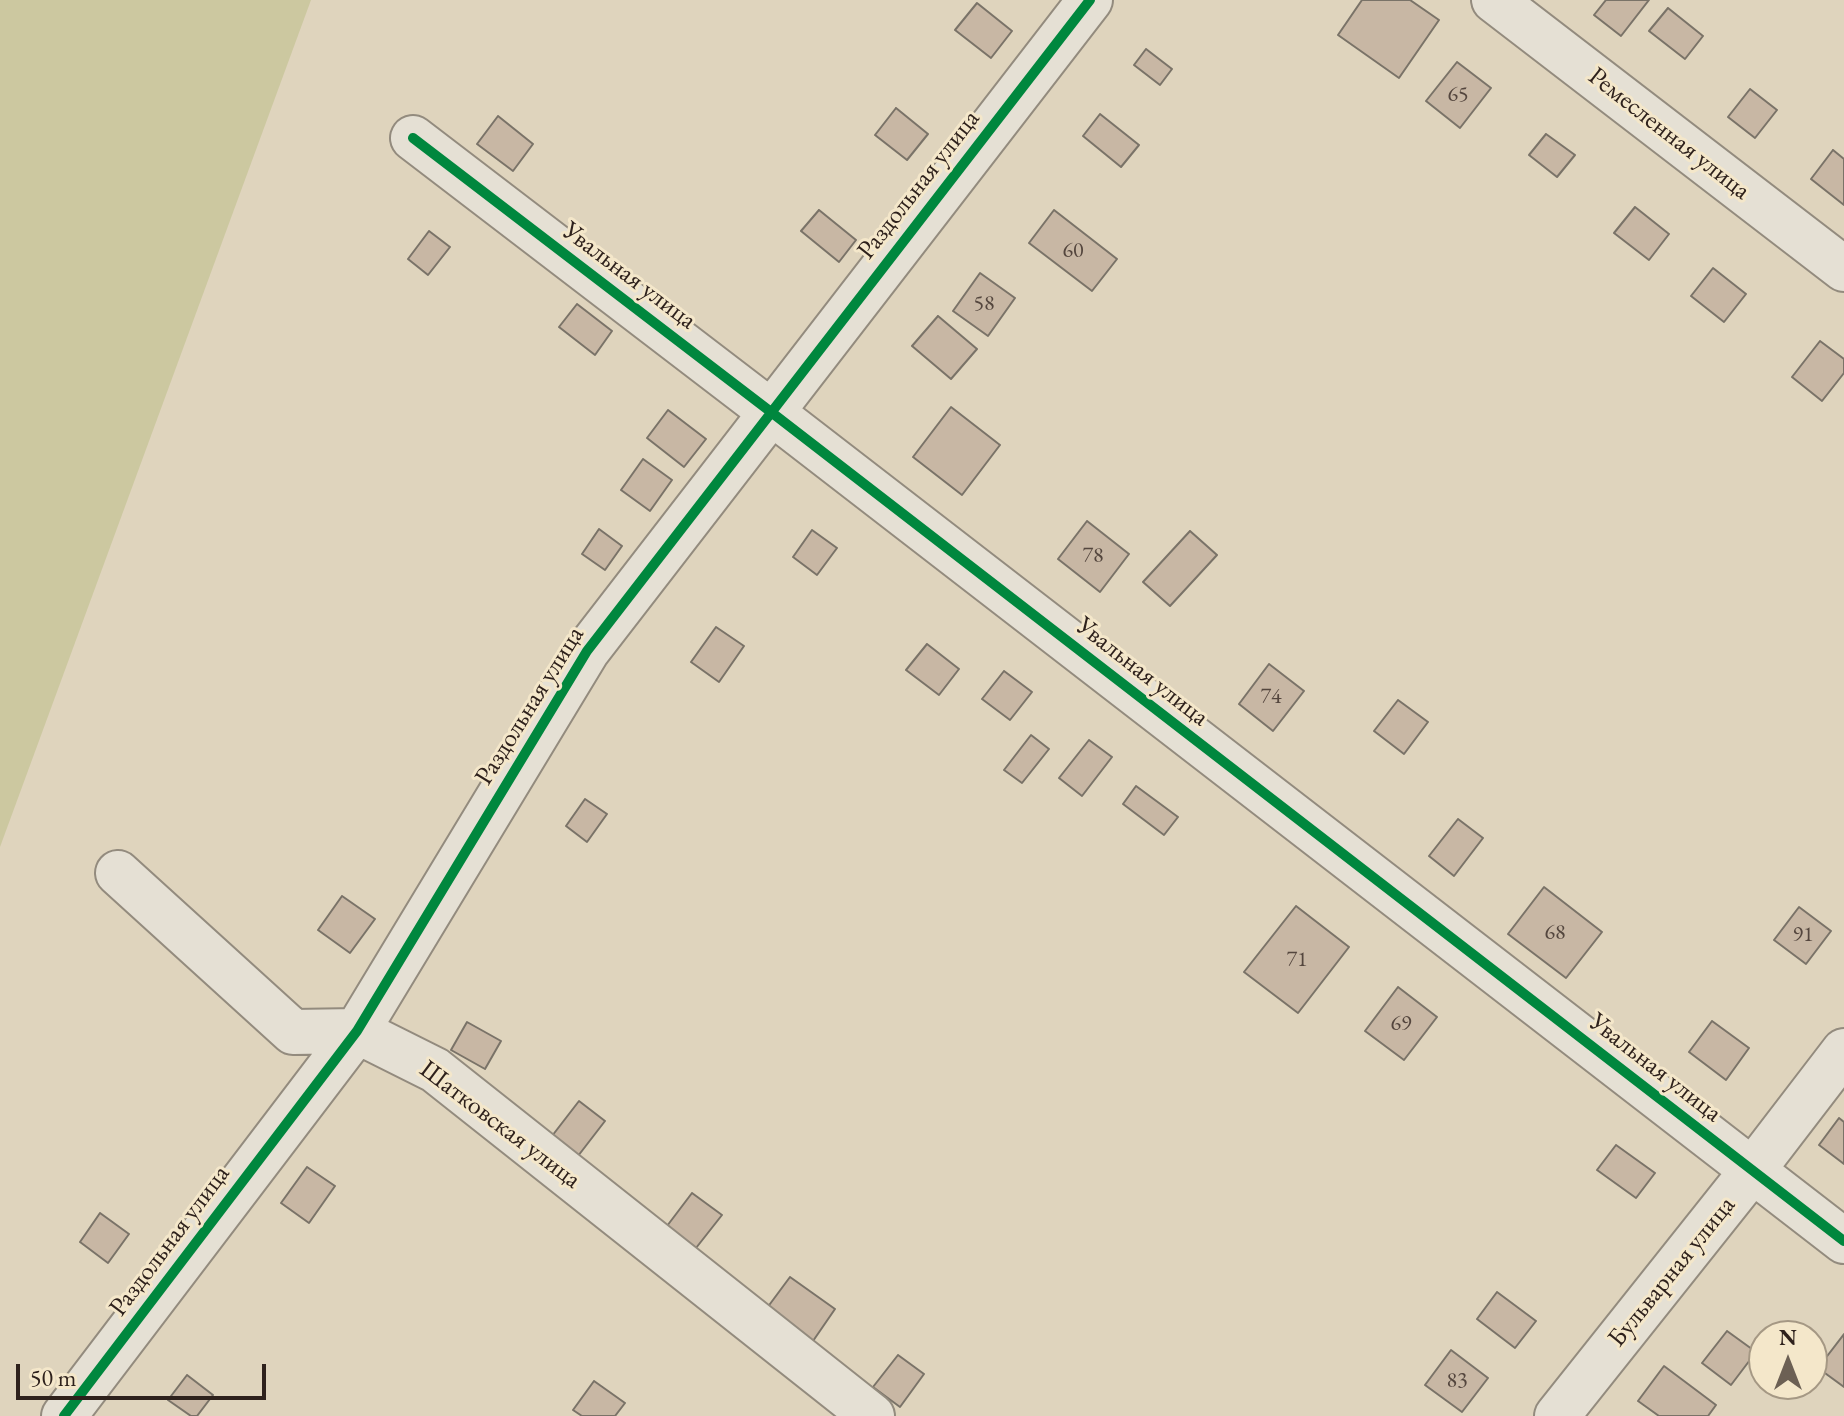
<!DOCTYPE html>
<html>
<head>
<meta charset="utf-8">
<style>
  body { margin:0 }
  #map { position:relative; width:1844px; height:1416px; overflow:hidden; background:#dfd4bd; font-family:"EB Garamond",serif }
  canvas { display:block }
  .north { position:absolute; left:1748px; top:1320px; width:80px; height:80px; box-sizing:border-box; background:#f4e7ca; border:2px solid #a59884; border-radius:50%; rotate:0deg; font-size:22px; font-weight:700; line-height:32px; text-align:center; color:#2e211c }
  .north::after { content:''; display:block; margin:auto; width:28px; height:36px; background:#6c6054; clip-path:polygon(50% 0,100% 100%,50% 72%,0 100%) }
  .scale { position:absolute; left:16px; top:1364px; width:250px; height:36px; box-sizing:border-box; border:4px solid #2e211c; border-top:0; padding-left:10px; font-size:24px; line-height:28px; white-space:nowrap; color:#2e211c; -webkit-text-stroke:6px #f4e7ca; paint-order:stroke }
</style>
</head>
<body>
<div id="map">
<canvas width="1844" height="1416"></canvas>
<div class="north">N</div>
<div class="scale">50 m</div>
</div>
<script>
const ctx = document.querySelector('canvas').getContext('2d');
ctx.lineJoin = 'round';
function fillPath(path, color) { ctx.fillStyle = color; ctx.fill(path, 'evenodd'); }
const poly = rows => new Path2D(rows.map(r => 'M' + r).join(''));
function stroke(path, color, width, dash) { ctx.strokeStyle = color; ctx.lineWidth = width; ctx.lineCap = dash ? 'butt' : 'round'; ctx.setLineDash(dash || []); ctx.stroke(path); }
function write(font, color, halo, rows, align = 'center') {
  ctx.font = font + ' "EB Garamond",serif'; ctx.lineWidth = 6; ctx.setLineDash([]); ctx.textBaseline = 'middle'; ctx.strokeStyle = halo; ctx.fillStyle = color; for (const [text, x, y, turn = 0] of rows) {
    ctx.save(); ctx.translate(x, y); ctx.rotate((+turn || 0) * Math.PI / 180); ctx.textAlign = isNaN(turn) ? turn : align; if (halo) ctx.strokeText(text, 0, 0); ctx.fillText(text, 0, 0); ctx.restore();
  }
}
const green = poly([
  [0,0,311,0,0,847]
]);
const building = poly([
  [1362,0,1410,0,1439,20,1399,78,1338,35,1362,0],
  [1606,0,1649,0,1621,36,1594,15,1606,0],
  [977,3,1012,31,991,58,955,30,977,3],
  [1668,8,1703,36,1685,59,1649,31,1668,8],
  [1146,49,1172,69,1160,85,1134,65,1146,49],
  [1457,62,1491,88,1460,128,1426,101,1457,62],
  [1750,89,1777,110,1755,138,1728,117,1750,89],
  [896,108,928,134,907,160,875,135,896,108],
  [1100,114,1139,145,1121,167,1083,136,1100,114],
  [498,116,533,144,513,171,477,144,498,116],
  [1546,134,1575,155,1557,177,1529,155,1546,134],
  [1833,150,1844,159,1844,205,1811,179,1833,150],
  [1635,207,1669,234,1649,260,1614,233,1635,207],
  [819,210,856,240,839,262,801,231,819,210],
  [1054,210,1117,259,1092,291,1029,243,1054,210],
  [429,231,450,247,428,275,408,259,429,231],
  [1713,268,1746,294,1724,322,1691,296,1713,268],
  [980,273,1015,298,988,336,953,311,980,273],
  [577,304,612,331,595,355,559,327,577,304],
  [938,316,977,349,951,379,912,346,938,316],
  [1820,341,1844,359,1844,373,1822,401,1792,377,1820,341],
  [951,407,1000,445,962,495,913,457,951,407],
  [668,410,706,439,684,467,647,438,668,410],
  [643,459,672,480,650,511,621,490,643,459],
  [1087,521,1129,554,1100,592,1058,559,1087,521],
  [599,529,622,546,605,570,582,554,599,529],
  [812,530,837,548,817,575,793,557,812,530],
  [1190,531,1217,555,1170,606,1143,582,1190,531],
  [716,627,744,646,719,682,691,662,716,627],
  [927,644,959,669,939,695,906,670,927,644],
  [1269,664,1304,691,1273,731,1239,704,1269,664],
  [1004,671,1032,692,1010,720,982,699,1004,671],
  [1398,700,1428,722,1404,754,1374,731,1398,700],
  [1031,735,1049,749,1022,783,1004,770,1031,735],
  [1089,740,1112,757,1082,796,1059,778,1089,740],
  [1136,786,1178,817,1164,835,1123,804,1136,786],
  [585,799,607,814,587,842,566,826,585,799],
  [1458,819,1483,838,1454,876,1429,856,1458,819],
  [1544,887,1602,932,1566,978,1508,934,1544,887],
  [342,896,375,919,350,953,318,930,342,896],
  [1296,906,1349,947,1298,1013,1244,972,1296,906],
  [1799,907,1831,931,1806,964,1774,940,1799,907],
  [1398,987,1437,1017,1404,1060,1365,1031,1398,987],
  [1712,1021,1749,1048,1726,1080,1689,1052,1712,1021],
  [467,1022,501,1041,485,1069,451,1050,467,1022],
  [579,1101,605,1121,578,1156,552,1136,579,1101],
  [1839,1118,1844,1122,1844,1164,1819,1145,1839,1118],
  [1616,1145,1655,1173,1636,1198,1597,1170,1616,1145],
  [307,1167,335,1186,309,1223,281,1203,307,1167],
  [692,1193,722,1215,696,1248,667,1226,692,1193],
  [100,1213,129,1234,108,1263,80,1242,100,1213],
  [790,1277,835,1309,813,1341,767,1308,790,1277],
  [1497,1292,1536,1321,1515,1348,1477,1319,1497,1292],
  [1727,1331,1756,1352,1731,1385,1702,1363,1727,1331],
  [1844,1334,1844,1387,1818,1368,1844,1334],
  [1451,1350,1488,1378,1462,1412,1425,1385,1451,1350],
  [898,1355,924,1374,900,1407,873,1387,898,1355],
  [1664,1366,1716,1405,1708,1416,1659,1416,1638,1401,1664,1366],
  [187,1375,213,1395,197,1416,191,1416,168,1400,187,1375],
  [594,1381,625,1403,615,1416,582,1416,573,1410,594,1381]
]);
const minor = poly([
  [1494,0,1844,269],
  [413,138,771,412,1844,1241],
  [118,873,293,1032,357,1031,435,1070,872,1416],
  [64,1416,357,1031,587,651,1090,0],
  [1557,1416,1752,1171,1844,1051]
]);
const cycleway = poly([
  [413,138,771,412,1844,1241],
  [64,1416,357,1031,587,651,1090,0]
]);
const numberNames = [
  ["65",1458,95],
  ["60",1073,251],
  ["58",984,304],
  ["78",1093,556],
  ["74",1271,697],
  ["68",1555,933],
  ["91",1803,935],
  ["71",1297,960],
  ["69",1401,1024],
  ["83",1457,1381]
];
const streetNames = [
  ["Ремесленная улица",1669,134,38],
  ["Раздольная улица",919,185,-52],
  ["Увальная улица",629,276,37],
  ["Увальная улица",1142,672,38],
  ["Раздольная улица",530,706,-58],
  ["Увальная улица",1655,1068,38],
  ["Шатковская улица",500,1125,37],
  ["Раздольная улица",170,1241,-53],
  ["Бульварная улица",1672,1272,-51]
];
fillPath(green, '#ccc8a0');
fillPath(building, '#c8b7a4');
stroke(building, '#7a7368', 2);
stroke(minor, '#938b7e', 48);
stroke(minor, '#e5e0d4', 44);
stroke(cycleway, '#00873e', 10);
write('22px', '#54463e', null, numberNames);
write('26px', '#2e211c', '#f4e7ca', streetNames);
</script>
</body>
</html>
